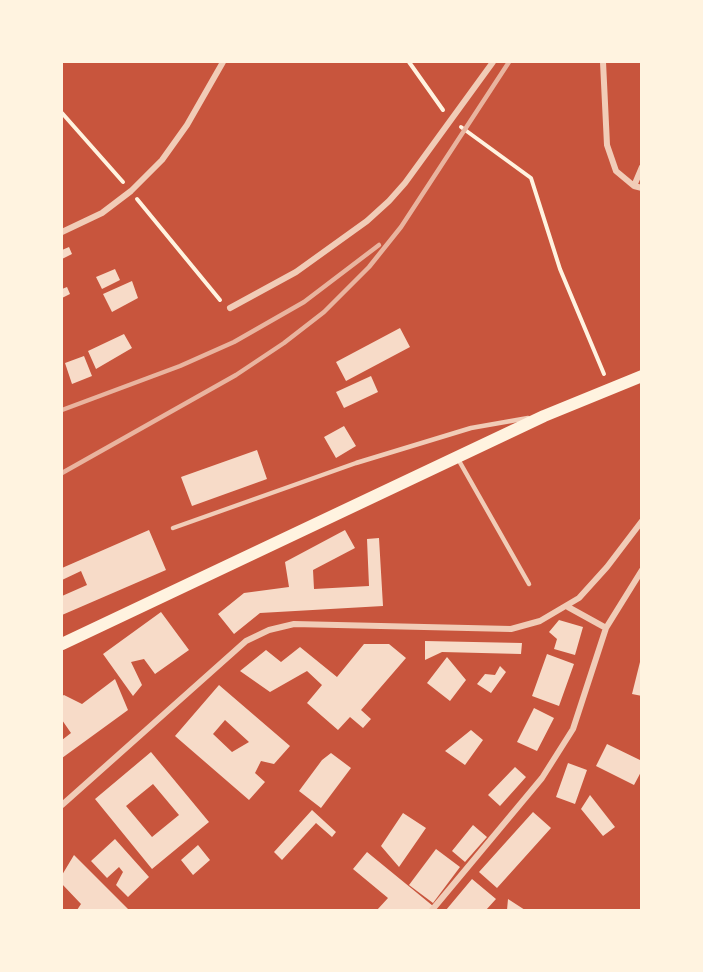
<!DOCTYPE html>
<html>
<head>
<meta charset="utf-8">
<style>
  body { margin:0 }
  #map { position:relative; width:703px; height:972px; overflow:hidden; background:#c8553d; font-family:Overpass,sans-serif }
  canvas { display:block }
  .frame { position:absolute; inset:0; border:63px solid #fff3e0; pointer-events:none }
</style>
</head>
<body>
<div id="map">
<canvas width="703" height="972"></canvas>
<div class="frame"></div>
</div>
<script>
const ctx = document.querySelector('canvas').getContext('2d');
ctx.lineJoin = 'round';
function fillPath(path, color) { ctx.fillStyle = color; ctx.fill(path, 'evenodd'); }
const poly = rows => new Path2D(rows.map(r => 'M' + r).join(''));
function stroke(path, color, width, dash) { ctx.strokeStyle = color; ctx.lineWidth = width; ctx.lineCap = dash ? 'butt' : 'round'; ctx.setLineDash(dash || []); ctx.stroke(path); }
const building = poly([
  [69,247,72,254,62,259,62,250],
  [115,269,120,280,102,289,96,277],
  [132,281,138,298,112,312,103,294],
  [67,287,70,294,62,298,62,289],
  [400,328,410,347,346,381,336,362],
  [124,334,132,348,96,369,88,351],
  [84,356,92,376,72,384,65,363],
  [371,376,378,392,344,408,336,392],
  [344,426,356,446,336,458,324,437],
  [257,450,267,479,192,506,181,477],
  [149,530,166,570,62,615,62,596,87,585,81,571,62,580,62,568],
  [345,530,355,548,313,570,314,589,369,586,367,539,379,538,383,606,260,613,234,634,218,614,244,593,289,587,285,562],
  [161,612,189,650,155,674,144,659,131,662,142,685,133,696,103,654],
  [559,620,583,627,575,655,554,649,557,639,549,632],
  [425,641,522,643,521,654,442,652,425,660],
  [364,644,389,644,406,658,361,710,371,719,363,728,350,717,338,730,307,703,322,685,307,671,270,692,240,671,266,650,281,662,300,647,337,677],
  [547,654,574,664,559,706,532,696],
  [447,657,466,680,450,701,427,683],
  [641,658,642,658,642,696,632,694],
  [500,666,506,672,491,693,477,684,485,674,495,675],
  [115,679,128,710,62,758,62,740,71,733,62,720,62,696,64,695,82,704],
  [219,685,290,746,274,764,261,761,255,773,265,782,249,800,175,736],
  [225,720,249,742,232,752,213,734],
  [534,708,554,718,537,751,517,742],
  [471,730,483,740,465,765,445,751],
  [607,744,642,761,642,770,634,785,596,766],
  [151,752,209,822,152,869,95,799],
  [153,784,179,815,152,837,126,806],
  [331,753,351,768,321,808,299,791,322,760],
  [568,763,587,770,575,804,556,797],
  [515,767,526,777,500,806,488,795],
  [590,795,615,827,603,836,581,809],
  [312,810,336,832,332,837,316,823,282,860,274,852],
  [533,812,551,828,497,888,479,872],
  [403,813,426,828,399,867,381,846],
  [473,825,487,837,465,862,452,851],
  [115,839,149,877,128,897,116,885,123,872,119,867,107,878,91,861],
  [198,845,210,860,193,875,181,860],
  [436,849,460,867,433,903,409,885],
  [367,852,433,906,429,910,377,910,388,898,353,869],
  [74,855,129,910,77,910,81,904,62,884,62,875],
  [472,879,496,899,486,910,446,910],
  [508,899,525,910,507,910]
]);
const path = poly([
  [409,62,443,110],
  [62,113,123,182],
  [461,127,531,178,560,269,604,374],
  [137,199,220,300]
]);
const service = poly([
  [458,459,529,584],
  [173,528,356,463,471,428,528,418]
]);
const minor = poly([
  [603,62,607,145,616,171,634,186,642,188],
  [634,186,642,167],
  [62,232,102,213,131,191,162,160,187,125,223,62],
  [230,308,296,272,367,221,389,201,405,183,493,62],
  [568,607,606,628],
  [62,805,246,641,269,630,294,624,511,629,540,621,579,598,607,567,642,521],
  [432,910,542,778,573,729,606,628,642,570]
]);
const secondary = poly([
  [62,644,544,416,642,376]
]);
const rail = poly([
  [62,410,180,366,234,342,304,302,379,245],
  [62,473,236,375,284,343,324,312,369,267,401,227,509,62]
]);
fillPath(building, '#f7dbc8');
stroke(path, '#fff3e0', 4);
stroke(service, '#f1ccb7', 4.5);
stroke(minor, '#f1ccb7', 6);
stroke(secondary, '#fff3e0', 12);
stroke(rail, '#e9b49f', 4.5);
</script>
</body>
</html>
